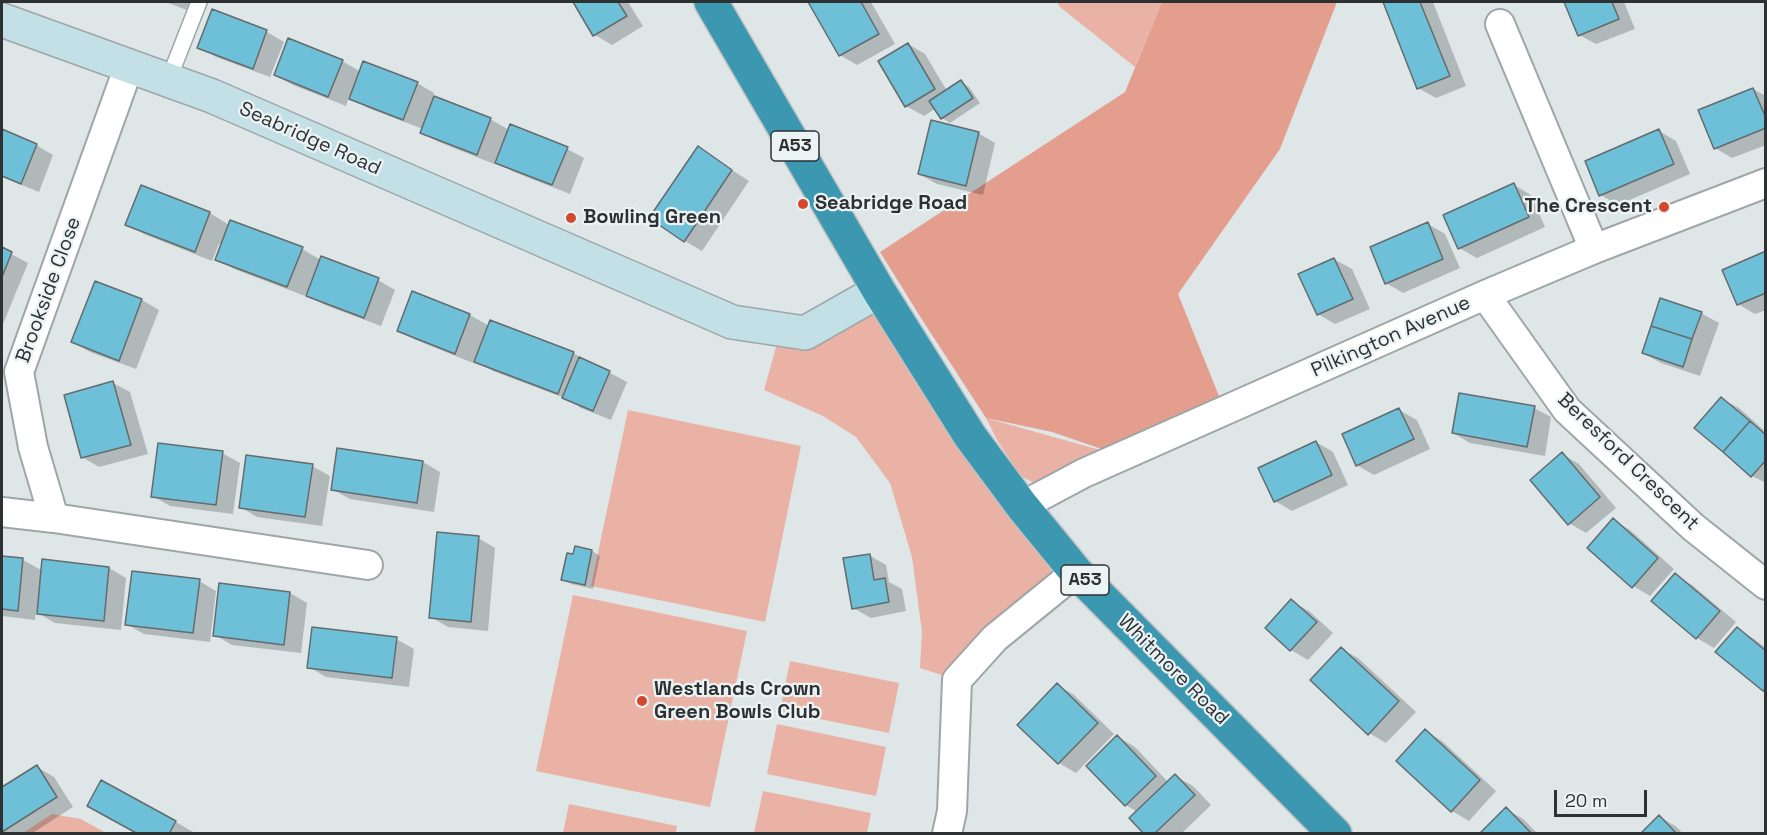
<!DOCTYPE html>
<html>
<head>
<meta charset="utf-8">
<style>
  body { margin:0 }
  #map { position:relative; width:1767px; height:835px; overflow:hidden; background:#dee6e8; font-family:"Space Grotesk",sans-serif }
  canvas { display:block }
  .frame { position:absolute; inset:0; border:3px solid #2e3132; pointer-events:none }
  .scale { position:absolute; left:1554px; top:790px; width:93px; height:27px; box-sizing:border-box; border:3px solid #2e3132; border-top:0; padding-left:8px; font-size:18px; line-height:21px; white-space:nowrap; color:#2e3132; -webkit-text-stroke:4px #ecf3f5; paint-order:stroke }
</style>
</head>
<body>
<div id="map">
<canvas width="1767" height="835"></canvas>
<div class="frame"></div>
<div class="scale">20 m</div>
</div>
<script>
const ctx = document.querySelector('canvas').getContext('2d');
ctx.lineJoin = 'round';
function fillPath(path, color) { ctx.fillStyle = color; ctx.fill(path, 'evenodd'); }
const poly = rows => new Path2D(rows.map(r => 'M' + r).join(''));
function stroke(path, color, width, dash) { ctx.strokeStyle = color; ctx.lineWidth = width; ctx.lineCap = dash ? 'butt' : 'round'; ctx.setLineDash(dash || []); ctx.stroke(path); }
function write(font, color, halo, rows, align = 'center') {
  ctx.font = font + ' "Space Grotesk",sans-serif'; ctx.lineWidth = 4.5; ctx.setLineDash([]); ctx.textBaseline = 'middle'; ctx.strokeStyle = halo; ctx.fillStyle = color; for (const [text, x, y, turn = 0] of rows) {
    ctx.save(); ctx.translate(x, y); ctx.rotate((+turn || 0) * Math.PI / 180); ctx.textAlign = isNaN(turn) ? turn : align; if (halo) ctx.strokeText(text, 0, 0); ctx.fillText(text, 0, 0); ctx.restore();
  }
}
const green = poly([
  [1057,2,1162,2,1135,67,1060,7],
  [879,291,1076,572,957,680,920,668,922,632,912,557,890,483,856,437,823,416,764,390,776,347,796,347],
  [628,410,801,446,765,622,591,586],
  [986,418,1125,457,1036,484,1021,476,997,440],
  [573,595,747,631,710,807,536,771],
  [790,661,899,683,889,733,780,711],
  [777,724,886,747,876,796,767,774],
  [763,791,871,813,867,833,754,833],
  [569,804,677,826,676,833,563,833],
  [52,814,81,819,106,833,23,833]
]);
const forest = poly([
  [1162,2,1337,2,1280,149,1178,294,1225,411,1125,457,1052,432,986,418,921,318,880,252,1125,92]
]);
const shadow = poly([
  [166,2,202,2,197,14],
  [575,2,628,2,643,26,612,45,595,35],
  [809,2,871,2,895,44,857,65,840,55],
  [1384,2,1433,2,1466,86,1436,98,1418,88],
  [1566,2,1624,2,1635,29,1596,44,1579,35],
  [212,11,267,32,284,42,270,77,216,57,199,47],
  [908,44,925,54,947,91,961,82,969,87,980,103,950,123,942,118,936,108,924,116,906,106],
  [342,61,361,72,417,83,434,93,433,97,490,119,509,130,567,149,584,158,570,194,514,172,495,161,494,164,439,142,422,133,423,129,368,108,349,97,346,106,293,85,275,75],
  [1753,89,1766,96,1766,145,1732,158,1715,148],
  [2,131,36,145,53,155,39,192,2,177],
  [1659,131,1676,141,1690,174,1618,205,1601,195],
  [978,133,995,143,983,195,937,184,919,174],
  [698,148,749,181,702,251,685,241],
  [1514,185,1531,195,1545,227,1477,258,1459,248],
  [141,187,210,213,229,225,302,249,321,260,378,280,395,290,381,326,325,305,305,294,305,296,234,269,217,259,222,245,219,244,212,261,144,234,127,224],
  [1428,224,1445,234,1460,268,1403,293,1386,283],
  [2,249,28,263,3,324,2,323],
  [1766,253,1766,310,1755,314,1738,304],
  [1334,259,1352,269,1370,309,1335,324,1318,314],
  [96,283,142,300,159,310,136,369,90,352,73,342],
  [413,293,470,315,489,326,573,353,627,382,611,420,581,408,567,399,493,371,474,360,473,363,416,340,398,331],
  [1701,313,1719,323,1700,376,1661,363,1643,353],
  [113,383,130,392,148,454,99,467,82,457],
  [1722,399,1739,408,1766,432,1766,483,1752,476],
  [1534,408,1551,417,1545,456,1470,443,1453,433],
  [1399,410,1417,420,1430,449,1374,475,1357,465],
  [1316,442,1333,452,1348,485,1292,511,1275,501],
  [222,453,240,463,233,514,170,506,153,496],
  [1562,454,1579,464,1616,508,1586,533,1569,523],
  [423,462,440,472,434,512,350,499,332,489],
  [312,466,330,476,322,526,257,517,240,507],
  [1613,520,1630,530,1674,569,1650,596,1633,586],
  [478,538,495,548,488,631,448,627,431,617],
  [576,548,592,551,600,556,593,589,571,584,563,579,574,556],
  [869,555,886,565,889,582,902,589,906,611,871,618,853,608],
  [2,557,23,560,43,571,44,561,109,568,126,578,121,630,55,623,36,612,35,620,2,616],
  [1675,575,1692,585,1736,622,1714,648,1697,638,1653,601],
  [199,581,216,591,210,642,144,634,126,624],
  [290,593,307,603,301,653,232,645,215,635],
  [1291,601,1309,611,1333,633,1308,660,1291,650,1267,628],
  [1737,629,1754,639,1766,648,1766,691,1763,690],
  [396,639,414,649,409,687,326,677,309,667],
  [1341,649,1358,658,1416,712,1386,743,1369,733],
  [1057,685,1074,695,1114,734,1076,773,1059,763,1019,725],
  [1425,731,1442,741,1496,791,1469,821,1452,811],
  [1118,737,1135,747,1168,782,1175,776,1193,786,1211,805,1181,834,1146,834,1137,812,1126,805],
  [37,767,54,777,73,807,31,834,2,834,2,789],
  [102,782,176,822,193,832,192,834,140,834],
  [1506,809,1523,819,1538,834,1481,834],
  [1660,817,1677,827,1683,834,1643,834]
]);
const building = poly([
  [573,2,618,2,627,16,593,36,573,2],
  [808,2,861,2,879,34,839,56,808,2],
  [1383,2,1420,2,1450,76,1417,89,1383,2],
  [1564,2,1612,2,1619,19,1578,36,1564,2],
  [212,9,267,30,253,69,197,48,212,9],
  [288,38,343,60,328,97,274,75,288,38],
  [908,43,935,89,905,107,878,61,908,43],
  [363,61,418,82,403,120,349,99,363,61],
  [961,80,973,98,941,119,929,101,961,80],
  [1753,88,1766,118,1766,128,1714,149,1698,110,1753,88],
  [434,96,491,118,477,155,420,133,434,96],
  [931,120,979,132,966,186,918,174,931,120],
  [510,124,568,147,552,185,495,163,510,124],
  [2,129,37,144,21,184,2,176,2,129],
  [1659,129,1674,164,1599,196,1585,161,1659,129],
  [698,146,732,170,684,242,649,218,698,146],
  [1514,183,1529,217,1458,249,1443,215,1514,183],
  [141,185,210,212,195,252,125,225,141,185],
  [230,220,303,247,287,287,215,260,230,220],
  [1428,222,1443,259,1385,284,1370,247,1428,222],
  [2,247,12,252,2,277,2,247],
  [1766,251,1766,293,1737,305,1722,270,1766,251],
  [321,256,379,278,364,318,306,296,321,256],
  [1334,258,1353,299,1317,315,1298,274,1334,258],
  [95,281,142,299,119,361,71,342,95,281],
  [412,291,470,314,455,354,397,331,412,291],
  [1660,298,1702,312,1692,339,1651,326,1660,298],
  [490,320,574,352,558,394,474,362,490,320],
  [1651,326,1692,339,1683,367,1642,353,1651,326],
  [579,357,610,371,593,411,562,398,579,357],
  [113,381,131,445,81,458,64,395,113,381],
  [1459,393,1535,406,1527,447,1452,433,1459,393],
  [1721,397,1750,421,1723,452,1694,428,1721,397],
  [1399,408,1414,439,1356,466,1342,434,1399,408],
  [1750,421,1766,435,1766,460,1751,477,1723,452,1750,421],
  [1316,441,1332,475,1274,502,1258,468,1316,441],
  [158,443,223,451,216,505,151,497,158,443],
  [337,448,423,461,417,503,331,490,337,448],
  [1562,452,1600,497,1568,525,1530,480,1562,452],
  [246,455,313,464,305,517,239,508,246,455],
  [1613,518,1658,558,1632,588,1587,548,1613,518],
  [437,532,479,536,471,622,429,618,437,532],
  [575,546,592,550,585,585,561,580,567,553,573,554,575,546],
  [870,554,874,580,885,578,889,602,852,609,843,558,870,554],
  [2,556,23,558,18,611,2,609,2,556],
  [42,559,109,567,104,621,37,614,42,559],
  [132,571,200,579,193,633,125,625,132,571],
  [1675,573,1720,611,1696,639,1651,601,1675,573],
  [219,583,290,592,284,645,213,636,219,583],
  [1291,599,1317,622,1290,651,1265,628,1291,599],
  [312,627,397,637,392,678,307,668,312,627],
  [1737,627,1766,651,1766,688,1763,691,1715,652,1737,627],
  [1341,647,1399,701,1368,735,1310,680,1341,647],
  [1057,683,1098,723,1058,764,1017,725,1057,683],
  [1425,729,1480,780,1451,812,1396,761,1425,729],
  [1117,735,1156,776,1125,806,1086,766,1117,735],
  [37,765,57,797,2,832,2,787,37,765],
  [1175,774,1195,795,1154,834,1144,834,1129,818,1175,774],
  [101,780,176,821,169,834,138,834,87,806,101,780],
  [1506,807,1532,834,1479,834,1506,807],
  [1659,815,1677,834,1640,834,1659,815]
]);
const lane = poly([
  [168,81,199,2]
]);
const street = poly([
  [1500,24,1594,249],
  [1485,295,1567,410,1693,527,1766,585],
  [1022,506,1084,473,1485,295,1594,249,1766,183],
  [2,512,54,518,368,565],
  [54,518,33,447,19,372,129,66],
  [947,834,952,811,957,680,995,638,1076,572]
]);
const secondary = poly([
  [2,20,212,96,732,322,805,333,879,291]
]);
const highway = poly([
  [711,2,879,291,970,436,1022,506,1076,572,1335,834]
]);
const markers = [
  [803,204,6,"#d3482c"],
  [1664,207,6,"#d3482c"],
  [571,218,6,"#d3482c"],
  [642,701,6,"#d3482c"]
];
const shields = [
  [795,146,48],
  [1085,580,48]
];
const shieldNames = [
  ["A53",795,146],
  ["A53",1085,580]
];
const streetNames = [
  ["Seabridge Road",310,139,24],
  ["Brookside Close",49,290,-70],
  ["Pilkington Avenue",1391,337,-24],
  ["Beresford Crescent",1628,462,44],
  ["Whitmore Road",1173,670,45]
];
const poiNames = [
  ["Seabridge Road",815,204],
  ["The Crescent",1652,207,"right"],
  ["Bowling Green",583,218],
  ["Westlands Crown",654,690],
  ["Green Bowls Club",654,713]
];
fillPath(green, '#eab2a5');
fillPath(forest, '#e49e8e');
fillPath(shadow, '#0003');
fillPath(building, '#6dc0d7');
stroke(building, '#646b6d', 1.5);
stroke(lane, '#9fa6a8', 18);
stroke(street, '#9fa6a8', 32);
stroke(secondary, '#9fa6a8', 36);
stroke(highway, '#c0c1c2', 36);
stroke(lane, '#fff', 15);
stroke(street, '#fff', 28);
stroke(secondary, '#c4e0e7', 33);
stroke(highway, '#3b98b0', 33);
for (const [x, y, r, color] of markers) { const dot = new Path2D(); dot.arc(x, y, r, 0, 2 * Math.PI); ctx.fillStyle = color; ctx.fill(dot); stroke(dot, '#ecf3f5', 2); }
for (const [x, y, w] of shields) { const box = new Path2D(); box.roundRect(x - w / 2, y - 15, w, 30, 4.5); ctx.fillStyle = '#ecf3f5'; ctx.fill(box); stroke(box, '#2e3132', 1.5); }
write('bold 18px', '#2e3132', null, shieldNames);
write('20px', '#2e3132', '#ecf3f5', streetNames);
write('bold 20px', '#2e3132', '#ecf3f5', poiNames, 'left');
</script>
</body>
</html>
